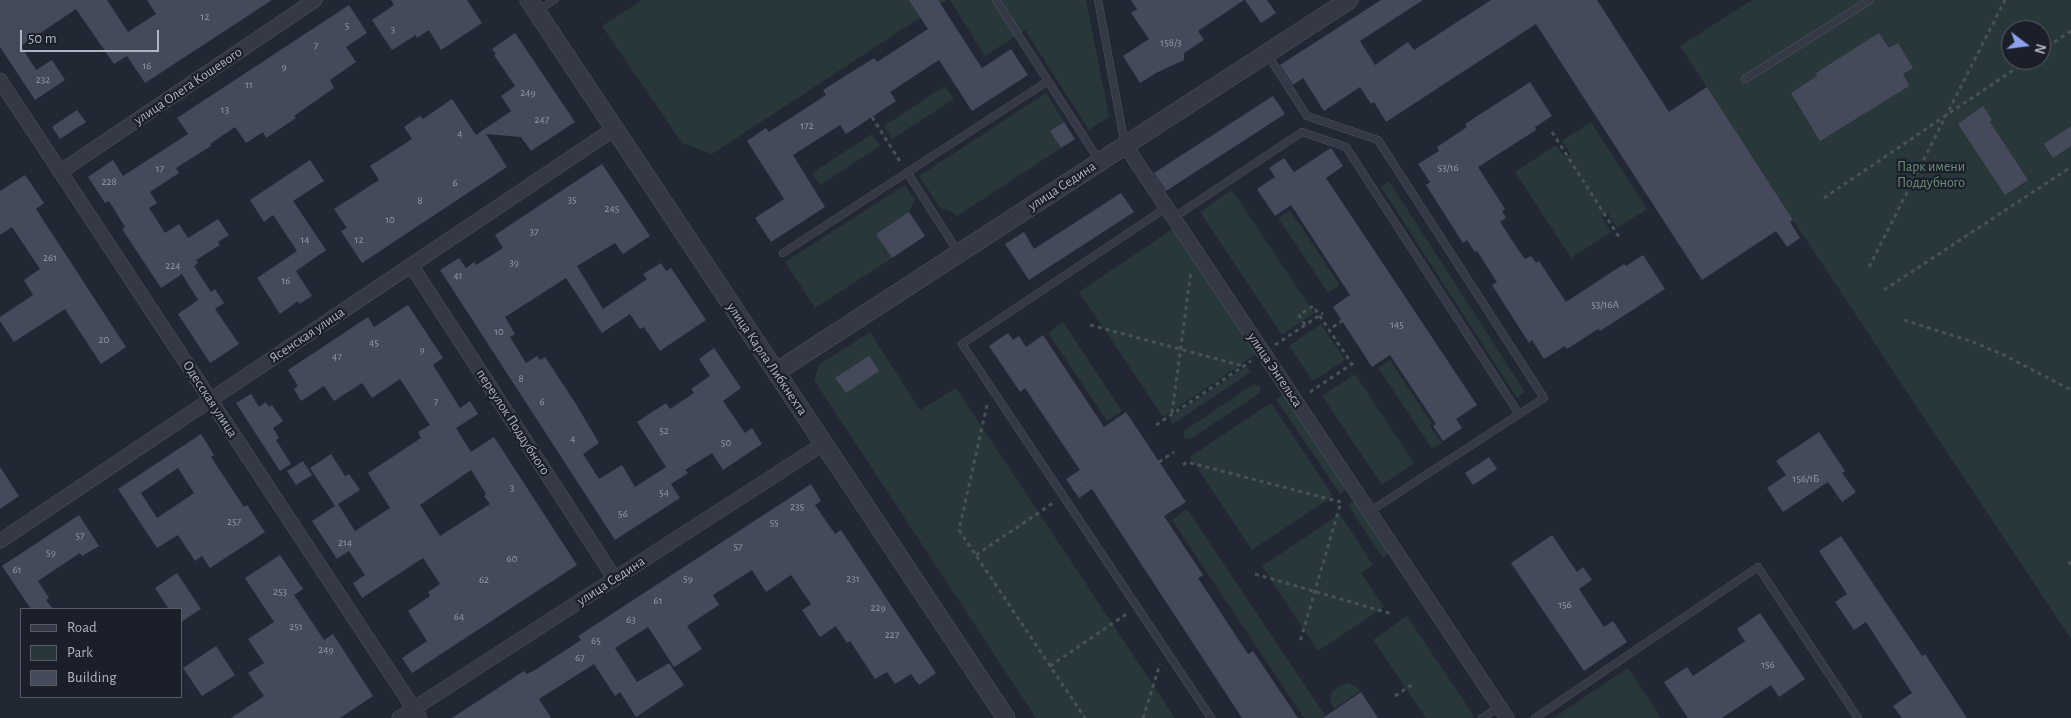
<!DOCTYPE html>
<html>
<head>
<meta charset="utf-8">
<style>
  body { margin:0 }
  #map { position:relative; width:2071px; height:718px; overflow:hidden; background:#222734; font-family:"Alegreya Sans",sans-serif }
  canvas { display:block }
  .legend { position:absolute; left:20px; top:608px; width:162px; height:90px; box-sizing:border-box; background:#1b1f2a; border:1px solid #575b67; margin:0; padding:6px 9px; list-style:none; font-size:15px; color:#b0b4c2 }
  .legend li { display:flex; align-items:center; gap:10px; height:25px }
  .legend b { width:25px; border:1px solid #575b67 }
  .north { position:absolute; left:2001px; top:20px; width:50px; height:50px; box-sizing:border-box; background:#1b1f2a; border:1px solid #575b67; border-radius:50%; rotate:105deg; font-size:14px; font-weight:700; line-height:20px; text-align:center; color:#b0b4c2 }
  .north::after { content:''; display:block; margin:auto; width:18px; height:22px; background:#8ba1eb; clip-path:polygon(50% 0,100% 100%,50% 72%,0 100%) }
  .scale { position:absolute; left:20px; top:30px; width:139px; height:22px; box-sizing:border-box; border:2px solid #b0b4c2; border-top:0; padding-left:6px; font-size:15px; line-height:18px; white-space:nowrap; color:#b0b4c2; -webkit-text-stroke:4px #1b1f2a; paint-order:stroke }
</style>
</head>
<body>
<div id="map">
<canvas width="2071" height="718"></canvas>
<ul class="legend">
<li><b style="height:6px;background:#353945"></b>Road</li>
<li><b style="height:14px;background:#28373a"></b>Park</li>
<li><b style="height:14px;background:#444a59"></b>Building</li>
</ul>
<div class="north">N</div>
<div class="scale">50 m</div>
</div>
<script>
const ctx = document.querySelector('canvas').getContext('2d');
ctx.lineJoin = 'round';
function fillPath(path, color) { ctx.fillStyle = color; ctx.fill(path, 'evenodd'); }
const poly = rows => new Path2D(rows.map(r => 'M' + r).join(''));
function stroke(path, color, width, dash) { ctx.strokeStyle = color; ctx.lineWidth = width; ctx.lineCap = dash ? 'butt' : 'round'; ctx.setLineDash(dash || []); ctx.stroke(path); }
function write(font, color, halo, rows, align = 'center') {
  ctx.font = font + ' "Alegreya Sans",sans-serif'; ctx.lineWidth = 4.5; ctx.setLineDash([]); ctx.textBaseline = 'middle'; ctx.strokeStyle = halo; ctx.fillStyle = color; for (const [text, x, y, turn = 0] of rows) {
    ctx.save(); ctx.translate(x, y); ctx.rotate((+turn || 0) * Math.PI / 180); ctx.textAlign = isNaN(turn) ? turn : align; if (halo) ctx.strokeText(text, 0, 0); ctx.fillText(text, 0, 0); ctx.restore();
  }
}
const green = poly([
  [642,0,947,0,712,154,682,143,602,26],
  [950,0,1086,0,1109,117,1089,130,1025,30,985,56],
  [1752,0,2071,0,2071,639,1793,220,1680,46],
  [2011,30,2041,30,2041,60,2011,60],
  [945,86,954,99,892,139,884,126],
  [1046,93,1064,122,1050,131,1061,148,957,216,949,210,941,209,919,176],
  [1591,122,1647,209,1617,228,1608,213,1602,217,1611,232,1571,258,1515,172,1556,145,1565,158,1571,154,1562,141],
  [872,134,880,146,820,185,812,173],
  [1389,181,1525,392,1517,398,1381,187],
  [905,185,915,200,909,212,876,234,892,258,815,308,785,262],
  [1232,190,1314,313,1282,335,1200,212],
  [1290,210,1340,285,1328,293,1278,218],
  [1174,228,1258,353,1163,417,1079,292],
  [1063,322,1122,411,1107,421,1048,333],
  [1321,324,1345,360,1313,381,1289,346],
  [870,332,920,410,956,388,1175,718,1036,718,814,380,820,364],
  [1390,360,1432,423,1429,425,1442,443,1432,449,1378,368],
  [1247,366,1251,372,1173,424,1169,418],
  [1355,374,1414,463,1382,485,1322,396],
  [1254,384,1260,386,1260,393,1190,439,1184,437,1184,431],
  [1285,393,1348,489,1340,494,1276,399],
  [1271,403,1333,496,1252,550,1190,457],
  [1356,500,1391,552,1383,558,1348,505],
  [1187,509,1326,717,1324,718,1304,718,1172,520],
  [1340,514,1373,565,1361,573,1384,607,1318,651,1262,566],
  [1407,616,1474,716,1470,718,1426,718,1373,640],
  [1628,668,1661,718,1553,718],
  [1349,683,1355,686,1360,691,1334,709,1330,702,1332,692,1339,686]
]);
const building = poly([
  [0,0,107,0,128,32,156,14,147,0,272,0,145,83,127,56,114,64,76,9,21,46,36,70,52,60,65,80,35,100,0,47],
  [391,0,467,0,482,23,441,50,429,30,417,38,416,35,392,50,372,20,394,5],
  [909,0,938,0,982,68,1011,49,1028,75,972,111,939,60,890,92,896,101,846,134,840,125,793,155,825,207,771,242,755,218,784,199,747,141,766,128,769,132,826,95,823,90,874,58,877,62,928,29],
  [1131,0,1244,0,1198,31,1204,40,1184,53,1184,60,1156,73,1140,83,1123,56,1149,39,1131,13,1137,9],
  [1245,0,1267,0,1276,13,1261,23],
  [1381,0,1423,0,1360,41,1375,65,1408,42,1414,50,1491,0,1597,0,1669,112,1707,87,1793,220,1790,222,1800,238,1787,247,1776,231,1702,280,1536,24,1386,122,1374,102,1371,104,1360,87,1324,111,1303,78,1293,85,1280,65],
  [349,5,367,33,346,47,356,62,330,80,334,88,294,116,296,118,266,138,263,132,246,143,235,127,210,144,211,146,176,168,179,173,150,192,157,203,149,208,165,233,179,224,188,238,218,219,229,235,218,242,220,245,196,260,198,263,194,266,211,292,215,289,224,303,215,309,239,344,210,363,178,314,198,300,182,274,161,288,122,229,125,227,109,201,105,203,88,177,113,160,123,176,188,134,177,118],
  [515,33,575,122,531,151,521,137,486,134,507,167,362,263,341,231,347,228,334,209,379,180,370,166,412,139,404,127,420,116,423,119,452,99,476,135,511,111,501,96,515,86,494,55,496,54,492,49],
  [1879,33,1889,48,1898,43,1913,68,1903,74,1909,86,1820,141,1791,93,1817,76,1816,73],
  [1530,82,1552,116,1535,127,1536,130,1478,167,1505,209,1502,211,1506,218,1500,222,1519,251,1525,259,1531,256,1536,263,1539,261,1566,302,1624,264,1626,266,1643,255,1665,289,1600,331,1598,329,1567,349,1565,346,1544,359,1532,340,1529,343,1492,285,1497,282,1477,251,1475,252,1467,240,1463,243,1426,185,1430,182,1418,164,1439,151,1437,147,1467,127,1465,124],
  [1273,96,1285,114,1166,191,1154,173],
  [1983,106,1992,120,1990,122,2028,180,2005,195,1958,124],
  [77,110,86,122,60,139,52,127],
  [1064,122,1075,139,1061,148,1050,131],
  [2071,126,2071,146,2053,158,2044,144],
  [1331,148,1343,166,1326,178,1477,405,1456,419,1462,428,1443,441,1433,426,1436,424,1390,355,1372,367,1333,307,1350,295,1291,205,1275,216,1257,189,1275,177,1269,168,1284,158,1294,172],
  [310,160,324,181,293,201,326,250,296,271,312,296,299,304,298,301,280,314,257,278,297,251,273,215,264,222,250,200],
  [602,164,650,236,623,254,615,243,577,266,603,309,647,279,643,274,661,263,666,271,671,268,706,320,660,351,644,327,640,329,630,314,602,333,566,278,505,317,515,334,510,337,526,363,537,356,540,360,545,357,576,404,599,443,583,454,599,479,622,465,635,487,666,467,637,422,666,403,670,409,694,393,691,389,710,376,699,359,714,348,741,388,723,401,745,433,752,428,762,444,723,470,712,453,685,470,688,473,671,484,680,498,615,540,440,270,459,258,466,268,474,262,476,265,503,248,495,235],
  [25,175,44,203,36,209,126,347,101,364,65,309,14,342,0,321,0,317,33,295,24,280,40,269,12,227,0,235,0,191],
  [1121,193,1134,212,1029,280,1005,244,1024,232,1034,249],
  [909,212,925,236,892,258,876,234],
  [408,305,443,358,433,365,460,408,470,401,478,414,456,428,471,452,494,437,577,565,412,673,402,658,427,641,408,611,430,596,428,592,440,584,423,558,362,598,353,583,365,575,349,551,337,559,312,521,338,504,355,531,390,508,368,473,421,438,418,432,430,425,400,379,372,398,362,383,334,401,324,386,301,401,294,389,298,386,288,370,368,317,374,327],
  [471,470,486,494,484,496,490,504,440,536,420,505],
  [1008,333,1013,340,1019,336,1026,347,1043,335,1104,427,1126,412,1186,502,1164,516,1203,575,1198,578,1248,654,1253,651,1298,718,1242,718,1092,489,1079,498,1066,479,1080,470,1025,388,1020,392,989,346],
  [869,356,879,371,846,393,835,378],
  [251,394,259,407,266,402,269,407,272,405,283,421,273,428,279,438,276,440,291,464,280,471,236,403],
  [1819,432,1845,471,1842,473,1856,492,1842,502,1828,482,1783,512,1767,488,1786,475,1776,461],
  [201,434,214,455,211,457,244,507,247,505,265,532,210,568,202,556,195,561,178,535,157,548,118,489],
  [178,468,194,493,157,518,141,493],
  [331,454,345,476,349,474,360,490,335,506,310,468],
  [1489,457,1497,469,1473,485,1465,473],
  [303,461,312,475,296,485,287,471],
  [0,467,19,496,0,509],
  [811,484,821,501,815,505,835,534,841,530,936,673,919,685,911,674,895,684,887,672,875,679,850,641,847,643,836,626,820,637,802,610,811,604,791,575,766,592,752,570,713,595,719,605,687,626,702,649,674,667,648,627,615,648,637,682,669,663,684,685,636,717,620,692,615,696,594,664,539,699,551,718,452,718,524,671,527,674,535,670,581,640,578,636],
  [79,515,99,546,82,556,80,553,38,581,49,598,46,600,53,609,31,609,2,566],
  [1552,535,1577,572,1583,567,1592,580,1579,589,1604,627,1613,621,1627,642,1584,671,1511,563],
  [1841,536,1922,656,1925,654,1967,718,1902,718,1893,706,1912,693,1866,622,1854,630,1835,602,1847,594,1819,551],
  [280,555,303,589,294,595,324,640,333,634,373,696,340,718,231,718,264,696,248,673,264,663,248,639,274,622,245,578],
  [177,573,201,609,181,622,181,609,169,609,155,588],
  [1760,613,1805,679,1779,697,1771,685,1722,718,1688,718,1664,682,1687,667,1693,676,1745,641,1737,629],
  [216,646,235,675,202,696,183,668],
  [1361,692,1378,718,1323,718]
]);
const path = poly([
  [2041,51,2071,31],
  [872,117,901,163],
  [1552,132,1621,240],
  [1824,198,2028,60],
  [1869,267,2005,0],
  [1884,290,2071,167],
  [1904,320,1973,342,2004,355,2071,390],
  [1090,325,1243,366],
  [1305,325,1299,315,1313,306,1352,364],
  [1333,327,1342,321],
  [1275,345,1323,313],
  [1310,392,1355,362],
  [987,405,959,530,1085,718],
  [1172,413,1191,271],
  [1156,425,1251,361],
  [1159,462,1174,452],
  [1183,465,1187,462,1341,502,1300,642],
  [1073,490,1087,481],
  [976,555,1053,503],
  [2068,564,2071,562],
  [1255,574,1392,614],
  [1050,666,1128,613],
  [1395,696,1413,684],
  [1143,718,1160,664]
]);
const service = poly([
  [996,0,1100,162],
  [1098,0,1125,145],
  [537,11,554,0],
  [1267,54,1307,116,1378,140,1544,398,1369,512],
  [1745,79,1870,0],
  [907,172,958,252],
  [1167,207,962,344,1211,718],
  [1173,218,1302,132,1346,147,1519,414],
  [783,253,1048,81],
  [1482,718,1499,707],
  [1535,718,1758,567,1858,718]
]);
const minor = poly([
  [0,80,420,718],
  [1125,145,1507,718],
  [60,172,315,0],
  [411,265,615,579],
  [0,541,614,129],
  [399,718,823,444]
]);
const tertiary = poly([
  [529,0,1006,718],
  [776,372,1349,0]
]);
const numberNames = [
  ["12",205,17],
  ["5",347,26],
  ["3",393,30],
  ["158/3",1171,43],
  ["7",316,46],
  ["16",147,66],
  ["9",284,67],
  ["232",43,80],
  ["11",249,85],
  ["249",528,93],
  ["13",225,110],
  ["247",542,120],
  ["172",807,126],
  ["4",460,134],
  ["53/16",1448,168],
  ["17",160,169],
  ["228",109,182],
  ["6",455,183],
  ["35",572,200],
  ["8",420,201],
  ["245",612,209],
  ["10",390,220],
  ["37",534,232],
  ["14",305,240],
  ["12",359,240],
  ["261",50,258],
  ["39",514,263],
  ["224",173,266],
  ["41",458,276],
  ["16",286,281],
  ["53/16А",1605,305],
  ["145",1397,325],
  ["10",499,332],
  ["20",104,340],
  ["45",374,343],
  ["9",422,350],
  ["47",337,357],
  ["8",521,379],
  ["7",436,402],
  ["6",542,402],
  ["52",664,431],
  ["4",573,439],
  ["50",726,443],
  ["156/1Б",1806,479],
  ["3",512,488],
  ["54",664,493],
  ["235",797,507],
  ["56",623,514],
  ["257",234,522],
  ["55",774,523],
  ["57",80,536],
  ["214",345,543],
  ["57",738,547],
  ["59",51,553],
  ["60",512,559],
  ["61",17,570],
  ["59",688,579],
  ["231",853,579],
  ["62",484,580],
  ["253",280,592],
  ["61",658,601],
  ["156",1565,605],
  ["229",878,608],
  ["64",459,617],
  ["63",631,620],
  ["251",296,627],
  ["227",892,635],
  ["65",596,641],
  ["249",326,650],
  ["67",580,658],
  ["156",1768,665]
];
const streetNames = [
  ["улица Олега Кошевого",188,86,-34],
  ["улица Седина",1062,186,-33],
  ["Ясенская улица",307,335,-34],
  ["улица Карла Либкнехта",767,359,56],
  ["улица Энгельса",1275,370,56],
  ["Одесская улица",210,399,57],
  ["переулок Поддубного",513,422,57],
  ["улица Седина",611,581,-33]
];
const parkNames = [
  ["Парк имени",1931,167],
  ["Поддубного",1931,183]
];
fillPath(green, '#28373a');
fillPath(building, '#444a59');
stroke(service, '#505460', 8);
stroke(minor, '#505460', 15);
stroke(tertiary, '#505460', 19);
stroke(path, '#455257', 3, [4, 4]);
stroke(service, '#353945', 7);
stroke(minor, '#353945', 14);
stroke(tertiary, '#353945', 18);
write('11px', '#959aa8', null, numberNames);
write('14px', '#b0b4c2', '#1b1f2a', streetNames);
write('14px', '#6a9078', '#1b1f2a', parkNames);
</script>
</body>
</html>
